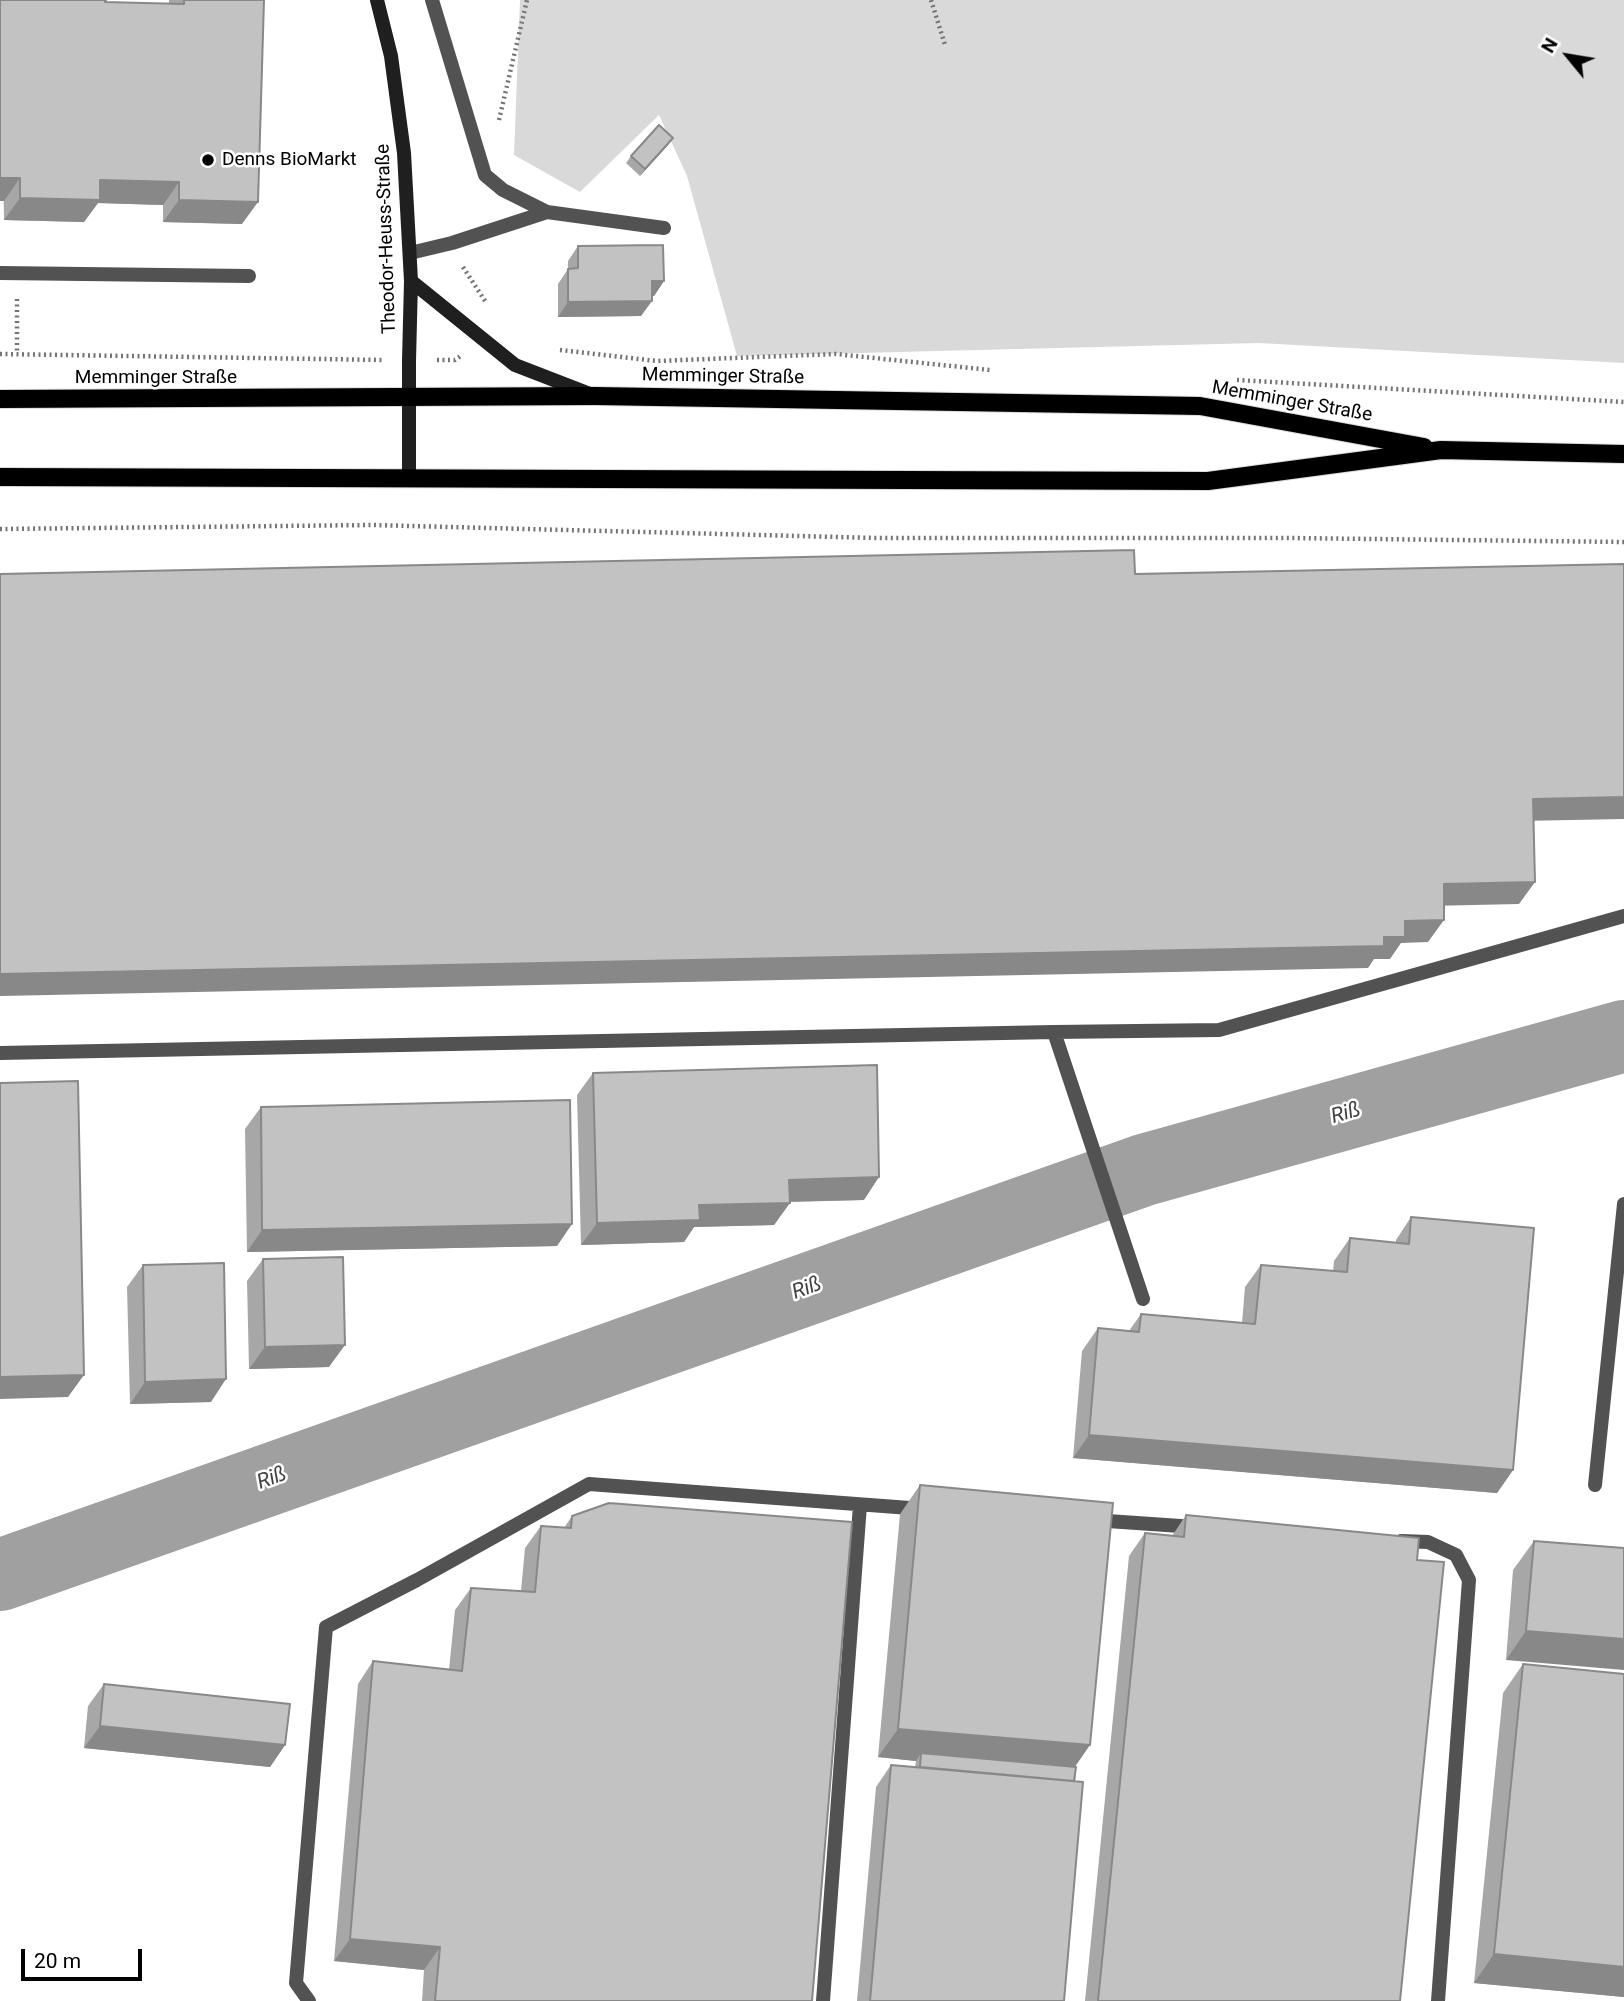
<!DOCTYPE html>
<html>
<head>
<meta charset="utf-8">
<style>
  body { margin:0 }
  #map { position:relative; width:1624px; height:2001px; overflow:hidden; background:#fff; font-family:Roboto,sans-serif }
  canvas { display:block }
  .north { position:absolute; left:1533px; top:21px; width:70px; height:70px; -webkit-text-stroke:5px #fff; paint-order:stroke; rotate:300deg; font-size:19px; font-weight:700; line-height:28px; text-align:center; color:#000 }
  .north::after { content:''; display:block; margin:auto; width:24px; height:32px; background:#000; clip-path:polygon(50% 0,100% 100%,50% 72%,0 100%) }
  .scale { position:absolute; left:21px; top:1949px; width:121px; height:32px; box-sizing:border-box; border:4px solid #000; border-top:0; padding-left:9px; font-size:21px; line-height:24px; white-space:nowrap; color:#000; -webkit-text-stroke:5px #fff; paint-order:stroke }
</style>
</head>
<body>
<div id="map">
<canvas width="1624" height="2001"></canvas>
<div class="north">N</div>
<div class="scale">20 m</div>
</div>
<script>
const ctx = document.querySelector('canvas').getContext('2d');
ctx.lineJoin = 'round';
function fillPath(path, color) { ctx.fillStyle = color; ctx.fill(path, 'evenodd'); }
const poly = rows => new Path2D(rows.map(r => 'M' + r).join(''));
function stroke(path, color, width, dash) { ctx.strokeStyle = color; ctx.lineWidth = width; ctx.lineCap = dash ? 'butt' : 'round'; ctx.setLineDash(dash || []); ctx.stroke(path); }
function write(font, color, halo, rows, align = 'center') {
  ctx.font = font + ' Roboto,sans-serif'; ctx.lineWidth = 5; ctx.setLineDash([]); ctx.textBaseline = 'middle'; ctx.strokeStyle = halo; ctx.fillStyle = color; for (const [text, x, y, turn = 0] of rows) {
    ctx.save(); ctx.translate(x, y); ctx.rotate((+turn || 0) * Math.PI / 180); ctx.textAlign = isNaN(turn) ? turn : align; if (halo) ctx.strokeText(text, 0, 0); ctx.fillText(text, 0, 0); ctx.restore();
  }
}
const green = poly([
  [520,0,1624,0,1624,363,1259,343,737,356,687,176,659,115,580,192,514,155]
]);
const river = poly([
  [0,1575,1144,1170,1624,1036]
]);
const path = poly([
  [931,0,945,45],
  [499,120,527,0],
  [463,267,487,304],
  [17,299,17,354],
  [560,350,657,361,836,354,990,370],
  [0,354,383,360],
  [437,360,455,360,462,355],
  [1237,380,1624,402],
  [0,529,372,525,876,538,1289,538,1624,542]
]);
const lane = poly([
  [432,0,485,175,503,190,547,212,664,228],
  [410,253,452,243,547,212],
  [0,273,249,276],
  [1054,1032,1143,1299],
  [0,1053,1054,1032,1219,1030,1624,916],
  [1595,1485,1624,1204],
  [1093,1520,1195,1527],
  [1401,1541,1428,1542,1456,1555,1469,1580,1438,2001],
  [309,2001,296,1983,326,1627,417,1580,589,1484,923,1509],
  [823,2001,860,1505]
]);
const secondary = poly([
  [377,0,391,56,404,153,411,281,409,361,409,479],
  [411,281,515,365,590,394]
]);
const primary = poly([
  [0,399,595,396,1200,406,1424,447],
  [0,477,1208,481,1441,450,1624,454]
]);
const wall = poly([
  [0,0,106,0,105,2,169,4,169,0,264,0,242,224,163,222,163,205,98,203,84,222,4,220],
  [673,138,667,146,640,176,626,163,631,156],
  [578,246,664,281,654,296,652,296,641,316,558,317,558,284,568,269,568,261],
  [593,1073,864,1200,790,1202,774,1225,694,1227,684,1242,581,1245,577,1095],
  [261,1107,557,1246,247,1252,245,1129],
  [1411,1217,1513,1470,1497,1493,1073,1458,1082,1351,1098,1328,1129,1331,1141,1314,1242,1323,1245,1287,1261,1265,1333,1271,1334,1261,1350,1238,1396,1243,1396,1240],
  [263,1259,329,1367,249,1369,247,1281],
  [143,1265,211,1402,130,1404,127,1287],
  [920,1485,1076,1767,1064,2001,857,2001,876,1787,891,1765,915,1767,916,1761,878,1757,900,1514],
  [1186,1515,1417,1560,1400,2001,1085,2001,1129,1556,1145,1533,1172,1536],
  [572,1516,812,2001,422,2001,424,1970,334,1961,358,1684,373,1661,449,1670,455,1610,471,1588,521,1591,525,1548,541,1526,564,1528],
  [1534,1541,1624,1548,1506,1660,1513,1570],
  [1523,1664,1624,1997,1474,1983,1503,1693],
  [104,1684,285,1745,270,1767,84,1748,88,1706]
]);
const shadedWall = poly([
  [673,138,667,146,640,176,645,169],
  [0,178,20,178,4,201,0,201],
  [100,180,179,182,163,205,98,203,84,222,4,220,20,198],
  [179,200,258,202,242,224,163,222],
  [652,281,664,281,654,296,641,296],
  [652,301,641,316,558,317,568,302],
  [1624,797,1624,819,1518,821,1533,799],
  [1535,882,1519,904,1428,906,1444,884],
  [1444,920,1428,942,1401,943,1390,959,1374,959,1368,968,0,996,0,974,1384,937,1405,921],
  [879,1177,864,1200,774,1202,789,1180],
  [790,1203,774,1225,694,1227,684,1242,581,1245,597,1223,699,1205],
  [572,1224,557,1246,247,1252,262,1230],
  [345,1345,329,1367,249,1369,265,1347],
  [84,1375,68,1397,0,1399,0,1377],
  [226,1379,211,1402,130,1404,145,1382],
  [1089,1435,1513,1470,1497,1493,1073,1458],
  [1526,1631,1624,1639,1624,1670,1506,1660],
  [100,1726,285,1745,270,1767,84,1748],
  [898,1729,1090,1745,1070,1774,921,1753,916,1761,878,1757],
  [350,1939,440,1947,424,1970,334,1961],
  [1494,1954,1624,1967,1624,1997,1474,1983]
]);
const building = poly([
  [0,0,106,0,105,2,184,4,184,0,264,0,258,202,179,200,179,182,100,180,100,200,20,198,20,178,0,178,0,0],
  [659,125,673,138,645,169,631,156,659,125],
  [663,245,664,281,652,281,652,301,568,302,568,269,578,268,578,246,663,245],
  [1134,550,1135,574,1624,564,1624,797,1533,799,1535,882,1444,884,1444,920,1405,921,1405,937,1384,937,1384,946,0,974,0,574,1134,550],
  [877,1065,879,1177,789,1180,790,1203,699,1205,700,1220,597,1223,593,1073,877,1065],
  [78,1081,84,1375,0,1377,0,1083,78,1081],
  [570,1100,572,1224,262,1230,261,1107,570,1100],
  [1411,1217,1534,1228,1513,1470,1089,1435,1098,1328,1139,1332,1141,1314,1255,1324,1261,1265,1347,1272,1350,1238,1409,1244,1411,1217],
  [343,1257,345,1345,265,1347,263,1259,343,1257],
  [224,1263,226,1379,145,1382,143,1265,224,1263],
  [920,1485,1113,1503,1090,1745,898,1729,920,1485],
  [609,1503,852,1522,812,2001,435,2001,440,1947,350,1939,373,1661,462,1671,471,1588,535,1592,541,1526,571,1528,572,1516,609,1503],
  [1186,1515,1419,1538,1417,1560,1444,1562,1400,2001,1098,2001,1145,1533,1184,1537,1186,1515],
  [1534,1541,1624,1548,1624,1639,1526,1631,1534,1541],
  [1523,1664,1624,1674,1624,1967,1494,1954,1523,1664],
  [104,1684,290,1704,285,1745,100,1726,104,1684],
  [921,1753,1076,1767,1074,1781,920,1767,921,1753],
  [891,1765,1083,1782,1064,2001,870,2001,891,1765]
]);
const markers = [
  [208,160,7,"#000"]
];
const poiNames = [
  ["Denns BioMarkt",222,160]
];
const streetNames = [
  ["Theodor-Heuss-Straße",387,239,-92],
  ["Memminger Straße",723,377,1],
  ["Memminger Straße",156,378],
  ["Memminger Straße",1292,402,10]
];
const waterNames = [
  ["Riß",1346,1114,-16],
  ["Riß",807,1289,-20],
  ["Riß",272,1479,-20]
];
fillPath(green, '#d9d9d9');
stroke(river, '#a0a0a0', 72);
stroke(primary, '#dbdbdb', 20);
stroke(path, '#747474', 4.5, [2, 3.5]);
stroke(lane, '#525252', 14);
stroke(secondary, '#1f1f1f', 14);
stroke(primary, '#000', 18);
fillPath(wall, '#a7a7a7');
fillPath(shadedWall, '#888');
fillPath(building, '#c2c2c2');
stroke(building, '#888', 2);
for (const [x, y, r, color] of markers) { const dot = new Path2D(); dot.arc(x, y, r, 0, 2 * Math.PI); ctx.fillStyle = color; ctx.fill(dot); stroke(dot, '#fff', 2.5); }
write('19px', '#000', '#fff', poiNames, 'left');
write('19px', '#000', '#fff', streetNames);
write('italic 21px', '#414141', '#fff', waterNames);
</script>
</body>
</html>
